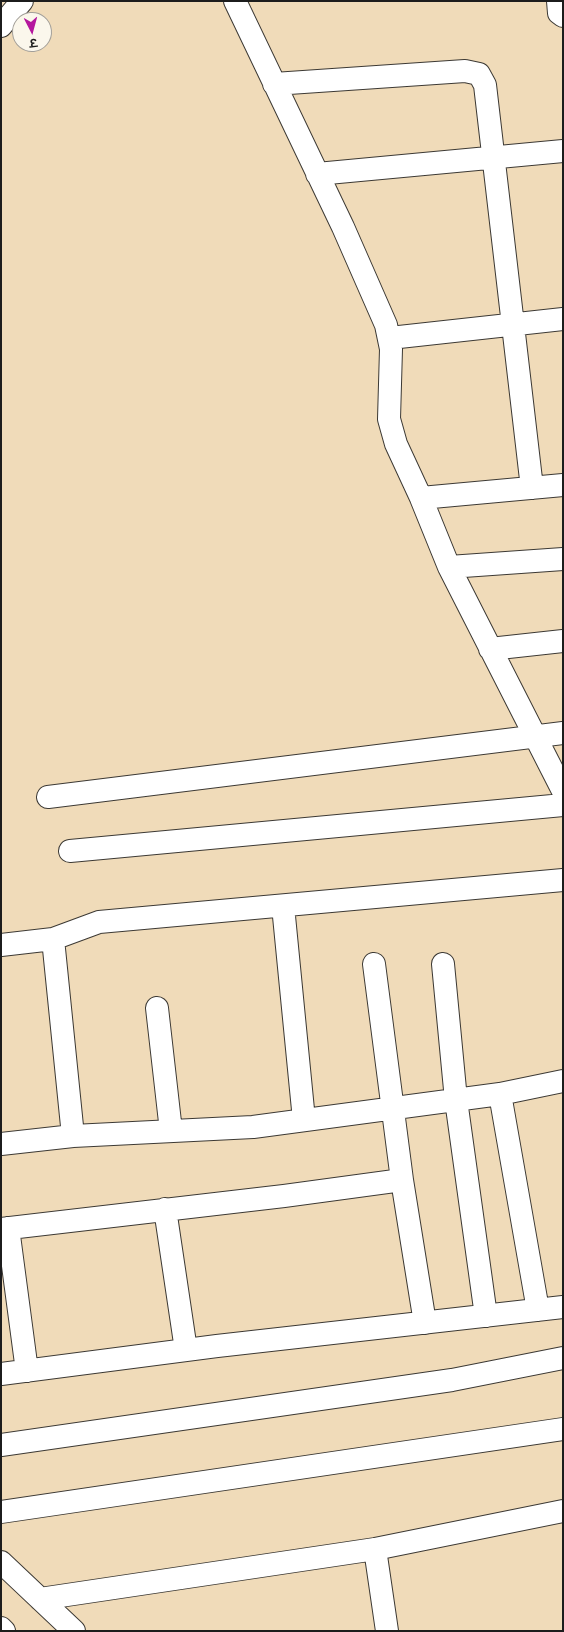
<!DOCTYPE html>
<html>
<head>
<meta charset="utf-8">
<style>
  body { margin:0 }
  #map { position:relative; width:564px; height:1632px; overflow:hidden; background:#f0dbb9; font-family:"Patrick Hand","Playpen Sans Deva",sans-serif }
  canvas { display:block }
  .frame { position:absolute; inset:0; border:2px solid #1c1c1c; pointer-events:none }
  .north { position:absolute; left:12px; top:12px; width:40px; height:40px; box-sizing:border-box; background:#fbf7ec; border:1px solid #a29f99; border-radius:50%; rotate:174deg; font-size:11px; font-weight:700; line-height:16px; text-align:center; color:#1c1c1c }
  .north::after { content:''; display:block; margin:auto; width:14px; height:18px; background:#b5179e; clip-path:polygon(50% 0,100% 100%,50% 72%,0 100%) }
</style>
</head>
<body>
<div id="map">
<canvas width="564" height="1632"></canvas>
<div class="frame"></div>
<div class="north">उ</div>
</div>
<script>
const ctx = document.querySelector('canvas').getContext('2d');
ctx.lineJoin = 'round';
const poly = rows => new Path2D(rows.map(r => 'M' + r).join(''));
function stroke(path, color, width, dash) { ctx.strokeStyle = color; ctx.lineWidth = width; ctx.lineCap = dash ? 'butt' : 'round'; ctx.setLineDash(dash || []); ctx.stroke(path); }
const minor = poly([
  [235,1,343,227,386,325,391,349,389,419,396,444,421,498,449,567,563,791],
  [558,1,559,13,563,16],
  [274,84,465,71,479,74,485,85,532,488],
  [317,174,563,151],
  [390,338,563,319],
  [421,498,563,485],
  [449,567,563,559],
  [490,649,563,641],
  [48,797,563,733],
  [70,851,563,805],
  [283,906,304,1120],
  [53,939,73,1136],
  [1,945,53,939,99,922,563,880],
  [443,964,456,1100,486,1316],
  [157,1008,171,1131],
  [500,1094,538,1310],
  [1,1144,73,1136,253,1127,500,1094,563,1081],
  [402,1180,425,1323],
  [165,1209,186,1350],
  [8,1228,27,1371],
  [1,1229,284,1196,402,1180,374,964],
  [1,1374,217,1346,563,1307],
  [1,1445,452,1380,563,1358],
  [1,1512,563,1429],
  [375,1549,387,1631],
  [1,1562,74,1631],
  [40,1599,375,1549,563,1511]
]);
const major = poly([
  [1,26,22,1]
]);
const highway = poly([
  [1,1628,4,1631]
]);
stroke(minor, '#3c3934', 24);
stroke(major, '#3c3934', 24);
stroke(highway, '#3c3934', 24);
stroke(minor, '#fff', 22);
stroke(major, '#fff', 22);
stroke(highway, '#fff', 22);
</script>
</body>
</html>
